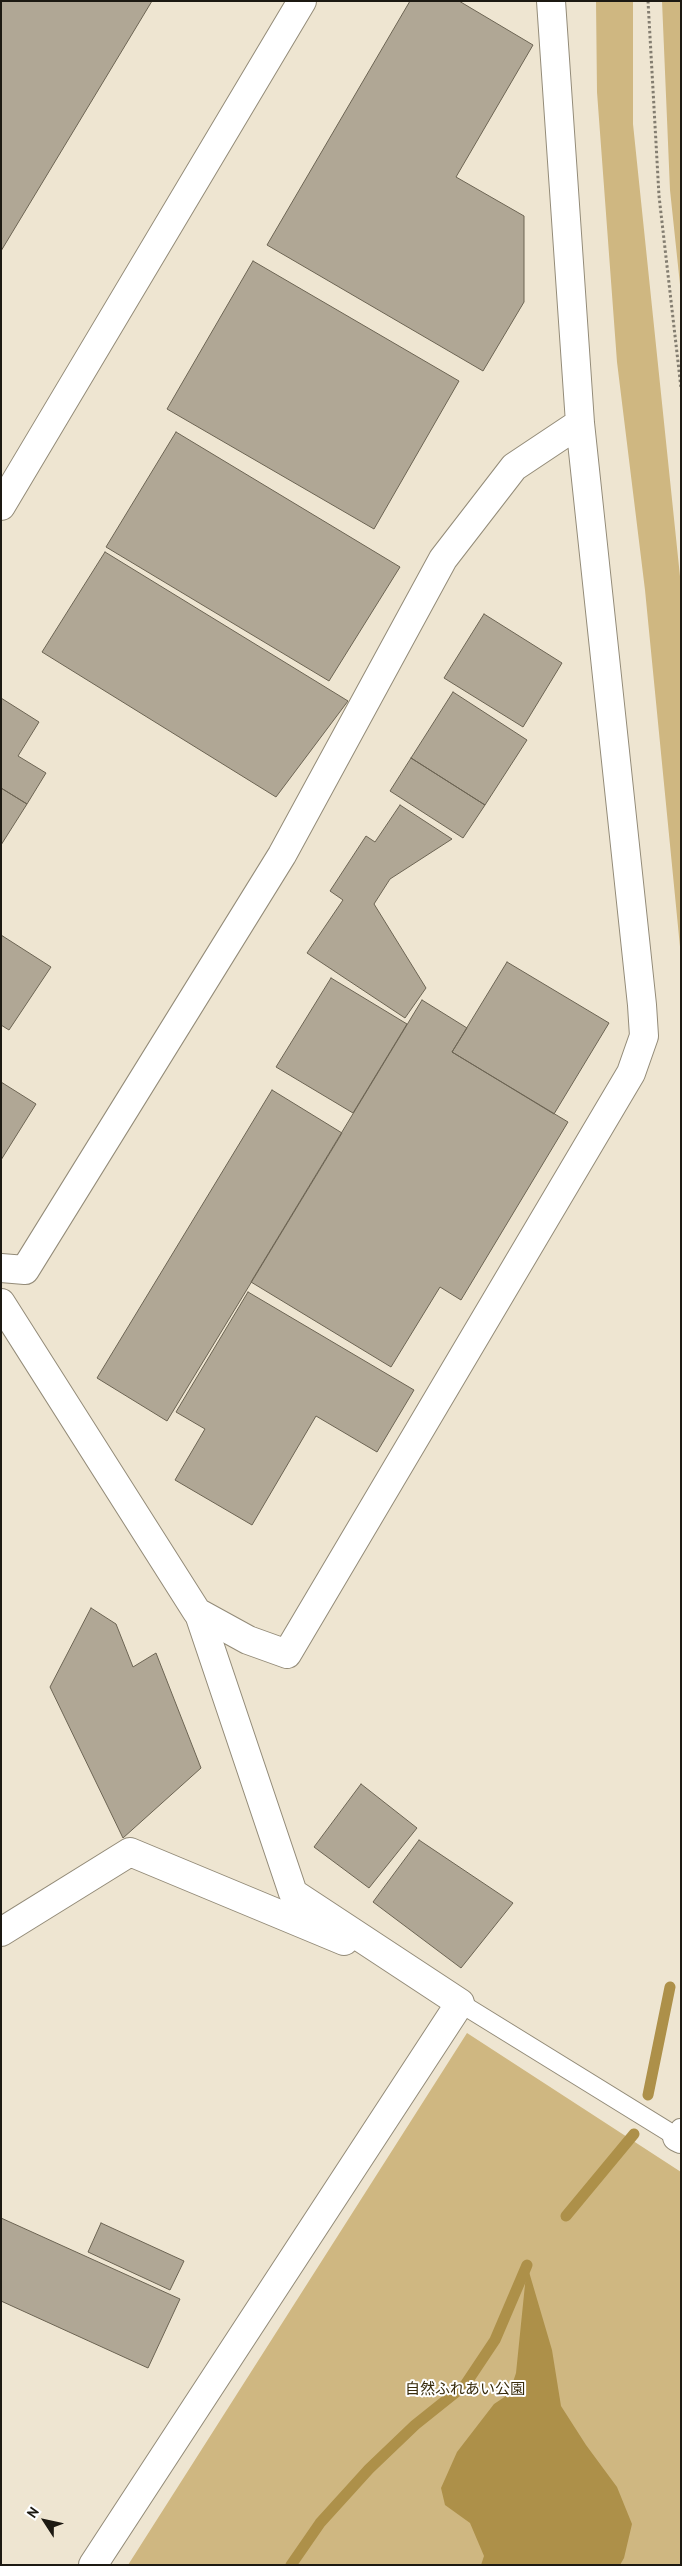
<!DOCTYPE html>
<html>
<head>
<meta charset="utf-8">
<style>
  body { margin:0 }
  #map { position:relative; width:682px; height:2566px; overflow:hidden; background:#eee5d1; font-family:"PT Sans",sans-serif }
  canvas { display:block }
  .frame { position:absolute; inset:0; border:2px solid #1c1912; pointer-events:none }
  .north { position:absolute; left:20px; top:2496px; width:50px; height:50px; -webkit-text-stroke:4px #fff; paint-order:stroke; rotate:305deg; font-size:14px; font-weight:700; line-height:20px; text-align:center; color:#1c1912 }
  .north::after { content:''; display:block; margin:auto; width:18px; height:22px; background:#1c1912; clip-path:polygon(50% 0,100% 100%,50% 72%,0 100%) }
</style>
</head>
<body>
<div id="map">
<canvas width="682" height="2566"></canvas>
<div class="frame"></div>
<div class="north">N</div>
</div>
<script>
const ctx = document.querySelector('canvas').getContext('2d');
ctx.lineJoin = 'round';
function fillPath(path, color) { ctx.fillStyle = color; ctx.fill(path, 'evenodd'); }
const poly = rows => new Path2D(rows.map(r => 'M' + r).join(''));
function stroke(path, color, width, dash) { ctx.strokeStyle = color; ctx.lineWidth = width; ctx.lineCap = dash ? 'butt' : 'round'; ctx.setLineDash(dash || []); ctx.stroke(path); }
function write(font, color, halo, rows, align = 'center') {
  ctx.font = font + ' "PT Sans","Noto Sans JP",sans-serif'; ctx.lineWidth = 4; ctx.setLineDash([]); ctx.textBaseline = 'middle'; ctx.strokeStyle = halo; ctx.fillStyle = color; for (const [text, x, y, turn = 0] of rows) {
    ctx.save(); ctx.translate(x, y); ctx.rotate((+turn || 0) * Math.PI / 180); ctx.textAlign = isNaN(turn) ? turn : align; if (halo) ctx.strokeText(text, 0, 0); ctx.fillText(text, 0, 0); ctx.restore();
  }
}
const green = poly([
  [596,1,633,1,633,124,681,586,681,957,645,590,617,362,597,92],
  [662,1,681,1,681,294,670,190],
  [467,2033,681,2172,681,2565,128,2565]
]);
const water = poly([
  [527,2265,552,2350,561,2406,586,2445,617,2487,632,2524,624,2558,620,2565,481,2565,484,2556,470,2523,445,2505,441,2488,457,2452,494,2404,509,2394,516,2373]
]);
const stream = poly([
  [648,2095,670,1987],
  [566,2216,634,2134],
  [291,2565,320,2523,369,2469,415,2425,465,2385,495,2340,527,2265]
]);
const building = poly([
  [1,1,152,1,1,251,1,1],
  [410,1,459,1,533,45,456,177,524,216,524,302,483,371,267,245,410,1],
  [253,261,459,381,374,529,167,409,253,261],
  [176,432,400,567,329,681,106,547,176,432],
  [105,552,348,701,276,797,42,652,105,552],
  [484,614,562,663,523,727,444,678,484,614],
  [453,692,527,740,485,805,411,758,453,692],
  [1,698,39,722,18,756,46,773,27,804,1,788,1,698],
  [411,758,485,805,463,838,390,791,411,758],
  [1,788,27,804,1,845,1,788],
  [400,805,452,839,390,879,374,904,426,988,405,1018,307,953,343,900,330,891,366,836,375,842,400,805],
  [1,935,51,967,9,1030,1,1025,1,935],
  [507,962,609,1023,554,1114,452,1052,507,962],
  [331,978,407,1024,353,1113,276,1067,331,978],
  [422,1000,467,1028,452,1052,568,1122,461,1300,440,1287,391,1367,251,1282,422,1000],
  [1,1082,36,1104,1,1160,1,1082],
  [272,1090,342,1133,167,1421,97,1378,272,1090],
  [248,1292,414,1390,377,1452,316,1416,252,1525,175,1480,205,1429,176,1412,248,1292],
  [91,1608,116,1624,133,1667,156,1653,201,1768,123,1838,50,1687,91,1608],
  [361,1784,417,1828,369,1888,314,1847,361,1784],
  [419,1840,513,1903,461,1968,373,1902,419,1840],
  [1,2218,180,2299,148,2368,1,2301,1,2218],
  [101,2223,184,2261,170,2290,88,2252,101,2223]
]);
const path = poly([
  [648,1,659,196,681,388]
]);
const lane = poly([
  [460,2003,677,2137,680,2128]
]);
const street = poly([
  [1,1932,130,1852,344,1941],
  [677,2137,681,2139],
  [93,2565,460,2003,293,1893,199,1614]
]);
const secondary = poly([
  [1,506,302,1],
  [1,1268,25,1270,282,855,443,559,514,467,580,423],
  [1,1303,197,1612,248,1640,287,1654,631,1073,644,1036,642,1005,580,423,551,1]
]);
const parkNames = [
  ["自然ふれあい公園",465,2390]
];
fillPath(green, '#cfb781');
fillPath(water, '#ad9049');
stroke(stream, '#ad9049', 11);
fillPath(building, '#b0a795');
stroke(building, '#6c6453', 1);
stroke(lane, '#938b78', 20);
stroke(street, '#938b78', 30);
stroke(secondary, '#938b78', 30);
stroke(path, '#837d70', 3, [2.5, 2.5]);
stroke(lane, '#fff', 18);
stroke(street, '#fff', 28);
stroke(secondary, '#fff', 28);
write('15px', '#382b0b', '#fff', parkNames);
</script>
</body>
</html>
